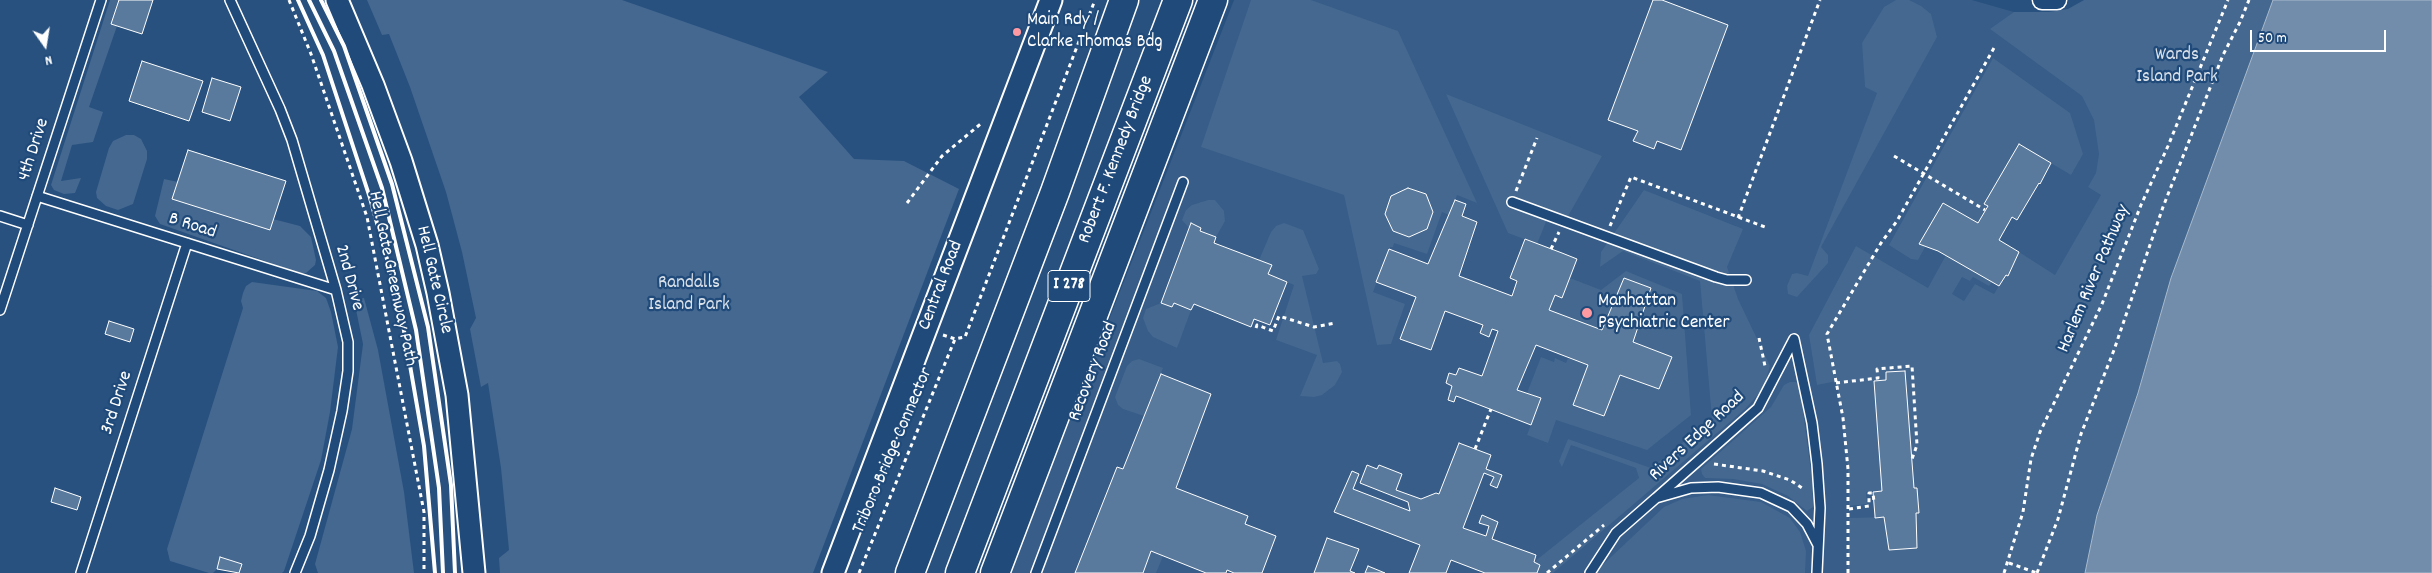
<!DOCTYPE html>
<html>
<head>
<meta charset="utf-8">
<style>
  body { margin:0 }
  #map { position:relative; width:2432px; height:573px; overflow:hidden; background:#28517f; font-family:Dekko,sans-serif }
  canvas { display:block }
  .north { position:absolute; left:20px; top:20px; width:50px; height:50px; -webkit-text-stroke:4px #1f4a7a; paint-order:stroke; rotate:167deg; font-size:14px; font-weight:700; line-height:20px; text-align:center; color:#fff }
  .north::after { content:''; display:block; margin:auto; width:18px; height:22px; background:#fff; clip-path:polygon(50% 0,100% 100%,50% 72%,0 100%) }
  .scale { position:absolute; left:2250px; top:30px; width:136px; height:22px; box-sizing:border-box; border:2px solid #fff; border-top:0; padding-left:6px; font-size:15px; line-height:18px; white-space:nowrap; color:#fff; -webkit-text-stroke:4px #1f4a7a; paint-order:stroke }
</style>
</head>
<body>
<div id="map">
<canvas width="2432" height="573"></canvas>
<div class="north">N</div>
<div class="scale">50 m</div>
</div>
<script>
const ctx = document.querySelector('canvas').getContext('2d');
ctx.lineJoin = 'round';
function fillPath(path, color) { ctx.fillStyle = color; ctx.fill(path, 'evenodd'); }
const poly = rows => new Path2D(rows.map(r => 'M' + r).join(''));
function stroke(path, color, width, dash) { ctx.strokeStyle = color; ctx.lineWidth = width; ctx.lineCap = dash ? 'butt' : 'round'; ctx.setLineDash(dash || []); ctx.stroke(path); }
function write(font, color, halo, rows, align = 'center') {
  ctx.font = font + ' Dekko,sans-serif'; ctx.lineWidth = 4.5; ctx.setLineDash([]); ctx.textBaseline = 'middle'; ctx.strokeStyle = halo; ctx.fillStyle = color; for (const [text, x, y, turn = 0] of rows) {
    ctx.save(); ctx.translate(x, y); ctx.rotate((+turn || 0) * Math.PI / 180); ctx.textAlign = isNaN(turn) ? turn : align; if (halo) ctx.strokeText(text, 0, 0); ctx.fillText(text, 0, 0); ctx.restore();
  }
}
const built = poly([
  [1234,0,1972,0,2014,12,2134,146,1983,573,1010,573]
]);
const green = poly([
  [110,0,119,0,117,26,89,107,103,112,93,142,72,145,61,181,81,178,75,193,64,194,54,190,51,185],
  [367,0,622,0,828,72,799,97,854,159,904,161,959,189,813,573,500,573,499,558,509,550,501,468,488,383,481,387,470,329,476,318,462,252,446,192,410,87,389,34,382,35],
  [1251,0,1311,0,1398,31,1477,203,1457,195,1449,215,1442,212,1427,254,1394,243,1393,247,1390,247,1373,292,1405,304,1391,344,1377,345,1344,195,1201,147],
  [1408,188,1426,194,1433,212,1427,229,1409,236,1393,231,1385,214,1391,196],
  [1896,0,1909,0,1921,6,1931,14,1937,37,1821,247,1828,255,1828,263,1797,297,1788,294,1787,286,1792,274,1797,273,1808,276,1877,93,1865,87,1862,43,1884,7],
  [2084,0,2273,0,2171,278,2138,393,2097,515,2085,573,1848,573,1849,518,1884,517,1889,550,1917,548,1916,513,1919,513,1917,488,1914,488,1905,371,1886,372,1886,380,1874,381,1882,491,1866,492,1867,504,1849,506,1848,469,1837,381,1817,385,1809,335,1856,246,1928,288,1946,255,1992,282,1989,286,1973,277,1970,281,1962,277,1952,294,1964,301,1975,284,1994,294,2006,275,2008,276,2019,252,2055,275,2101,195,2088,187,2096,173,2099,154,2094,120,2082,96,1990,29,2014,12,2049,12,2068,9],
  [1993,58,2070,113,2083,154,2071,175,2019,144,1978,223,1943,203,1920,243,1925,247,1918,260,1911,259,1889,245],
  [1446,94,1602,156,1567,218,1550,212,1537,244,1508,233],
  [126,135,134,135,141,139,147,151,147,159,133,204,118,210,106,206,97,198,96,192,109,148,113,141],
  [164,179,178,182,173,199,270,230,273,219,300,226,311,237,316,260,315,265,306,273,299,273,160,224,155,216],
  [1644,190,1743,229,1727,267,1738,299,1770,366,1763,389,1745,409,1553,573,1537,573,1540,565,1534,562,1639,478,1636,468,1571,445,1562,467,1559,461,1568,439,1651,468,1712,419,1700,281,1623,251,1600,267,1601,252],
  [1208,200,1215,200,1224,211,1225,221,1216,237,1200,231,1201,228,1192,224,1189,228,1182,220,1186,210,1192,205],
  [1284,223,1303,230,1319,269,1316,274,1302,276,1323,363,1337,361,1340,364,1342,372,1335,385,1322,395,1314,397,1300,396,1317,355,1276,340,1294,285,1268,274,1272,265,1259,260,1271,232,1276,226],
  [1626,271,1682,294,1691,415,1647,450,1556,420,1548,443,1527,435,1541,399,1527,393,1541,357,1554,362,1555,358,1566,363,1568,358,1588,365,1574,405,1604,416,1620,375,1659,389,1671,357,1633,342,1650,288,1624,278,1602,330,1549,310,1555,295,1562,298,1570,278,1601,290],
  [252,282,317,291,326,298,331,312,338,347,330,412,321,460,284,571,282,573,239,573,242,564,220,558,217,569,213,573,209,573,170,561,167,549,243,308,241,301,243,293,246,286],
  [364,298,378,350,404,492,414,573,318,573,315,564,352,429,363,344,354,300],
  [1161,303,1172,307,1174,303,1191,310,1177,348,1153,337,1148,331,1143,318,1146,309],
  [1139,359,1163,368,1144,416,1123,409,1118,405,1115,397,1127,366,1132,361],
  [1790,382,1796,382,1800,389,1812,479,1813,507,1807,511,1788,496,1762,484,1733,479,1705,478,1702,474,1701,469,1771,407,1784,385],
  [1708,495,1761,502,1790,518,1800,532,1806,551,1805,573,1594,573,1664,507,1682,499],
  [1151,551,1163,556,1156,573,1143,573]
]);
const water = poly([
  [2273,0,2432,0,2432,573,2085,573,2097,515,2138,393,2171,278,2273,0]
]);
const building = poly([
  [119,0,153,0,142,34,111,24,119,0],
  [1653,0,1662,0,1728,25,1681,150,1657,141,1654,149,1633,141,1638,131,1608,120,1653,0],
  [142,61,203,81,189,121,129,101,142,61],
  [212,78,241,87,230,121,202,112,212,78],
  [2019,144,2051,163,2040,184,2039,183,2017,220,2012,217,1999,240,2019,252,2008,276,2006,275,1999,286,1938,251,1919,244,1943,203,1978,223,1988,206,1984,204,2019,144],
  [188,150,286,181,270,230,172,199,188,150],
  [1408,188,1426,194,1433,212,1427,229,1409,237,1393,231,1385,214,1391,196,1408,188],
  [1455,200,1466,204,1462,216,1477,222,1459,276,1512,296,1517,281,1510,278,1525,239,1562,253,1577,259,1562,298,1555,295,1549,310,1602,330,1624,278,1651,288,1633,342,1672,357,1659,389,1620,375,1604,416,1573,405,1588,365,1536,345,1517,390,1541,398,1531,425,1459,397,1456,396,1454,402,1448,400,1452,386,1446,383,1449,373,1456,375,1459,368,1482,376,1498,331,1492,329,1489,337,1480,333,1483,325,1445,311,1431,350,1400,339,1416,297,1376,282,1389,249,1428,264,1455,200],
  [1191,223,1201,228,1200,231,1216,237,1214,243,1272,265,1268,274,1287,282,1270,325,1254,319,1251,327,1194,304,1191,310,1174,303,1172,307,1161,303,1191,223],
  [109,321,134,329,130,342,105,334,109,321],
  [1905,371,1914,488,1917,488,1919,513,1916,513,1917,548,1889,550,1884,517,1875,518,1875,516,1873,492,1882,491,1874,381,1886,380,1886,372,1905,371],
  [1161,374,1211,394,1176,488,1248,516,1245,524,1276,536,1262,573,1234,573,1227,570,1226,573,1206,573,1151,551,1143,573,1075,573,1117,467,1123,469,1161,374],
  [1459,443,1491,455,1486,469,1502,475,1497,488,1490,485,1494,477,1484,473,1463,528,1486,536,1489,526,1479,523,1482,515,1498,522,1492,539,1536,555,1534,562,1540,565,1537,573,1485,573,1451,560,1446,573,1409,573,1420,545,1334,512,1352,471,1359,474,1353,489,1410,511,1408,502,1360,483,1367,465,1377,469,1379,465,1402,474,1396,490,1421,499,1436,493,1439,494,1459,443],
  [55,488,81,497,77,510,51,502,55,488],
  [1327,538,1359,549,1350,571,1355,573,1314,573,1327,538],
  [220,557,242,564,239,573,217,569,220,557],
  [1368,566,1385,573,1365,573,1368,566]
]);
const path = poly([
  [289,0,311,54,367,217,424,512,424,573],
  [1894,156,1985,210],
  [1516,191,1537,138],
  [907,203,942,156,983,122],
  [1738,218,1820,0],
  [1610,226,1631,177,1765,227],
  [1551,249,1559,232],
  [1256,328,1257,325,1273,331,1279,316,1314,327,1335,323],
  [943,335,955,339,965,337,1095,0],
  [1759,338,1765,366],
  [1836,383,1878,378,1877,369,1912,366,1917,445,1912,459],
  [1475,449,1491,409],
  [1714,464,1763,471,1790,480,1805,490],
  [1849,509,1869,506,1869,493,1873,493,1874,502],
  [2009,563,2037,573],
  [859,573,955,339],
  [1547,573,1604,525],
  [1848,573,1848,469,1843,418,1827,334,1881,243,1897,221,1994,48],
  [2004,573,2023,512,2031,459,2040,432,2102,304,2141,205,2168,146,2228,0],
  [2037,573,2058,519,2081,434,2114,350,2163,207,2223,55,2240,22,2249,0]
]);
const service = poly([
  [230,0,280,109,292,140,336,290,348,342,348,371,342,411,329,470,310,536,295,573],
  [37,196,336,290],
  [1512,202,1716,277,1727,280,1746,280],
  [0,216,28,225],
  [0,310,101,0],
  [81,573,187,243],
  [1036,573,1183,182],
  [1590,573,1616,533,1656,498],
  [1817,573,1820,508,1817,464,1812,423,1794,339,1758,408,1656,498,1691,488,1718,487,1761,493,1791,507,1807,524,1818,545]
]);
const minor = poly([
  [2042,0,2057,0]
]);
const tertiary = poly([
  [337,0,373,85,401,161,427,245,438,293,457,395,474,573],
  [833,573,1051,0]
]);
const motorway = poly([
  [910,573,1055,192,1124,0],
  [960,573,1178,0],
  [995,573,1213,0]
]);
const rail = poly([
  [298,0,323,55,370,198,399,302,424,446,435,573],
  [309,0,334,51,382,188,416,330,439,488,443,573],
  [321,0,344,46,392,184,428,327,451,485,455,573]
]);
const markers = [
  [1017,32,5,"#ff9aa2"],
  [1587,313,6,"#ff9aa2"]
];
const shields = [
  [1069,286,42]
];
const shieldNames = [
  ["I 278",1069,286]
];
const poiNames = [
  ["Main Rdy /",1027,21],
  ["Clarke Thomas Bdg",1027,43],
  ["Manhattan",1598,302],
  ["Psychiatric Center",1598,324]
];
const parkNames = [
  ["Wards",2177,56],
  ["Island Park",2177,78],
  ["Randalls",689,284],
  ["Island Park",689,306]
];
const streetNames = [
  ["4th Drive",35,150,-72],
  ["Robert F. Kennedy Bridge",1117,160,-69],
  ["B Road",192,227,18],
  ["2nd Drive",348,278,75],
  ["Hell Gate Greenway Path",391,279,78],
  ["Harlem River Pathway",2095,279,-67],
  ["Hell Gate Circle",433,280,77],
  ["Central Road",942,286,-69],
  ["Recovery Road",1094,372,-69],
  ["3rd Drive",118,403,-72],
  ["Rivers Edge Road",1698,437,-43],
  ["Triboro Bridge Connector",894,451,-67]
];
fillPath(built, '#375d88');
fillPath(green, '#446890');
fillPath(water, '#718dab');
stroke(water, '#aabbcd', 1);
fillPath(building, '#5a7a9d');
stroke(building, '#fff', 1);
stroke(service, '#fff', 12);
stroke(minor, '#fff', 21);
stroke(tertiary, '#fff', 25);
stroke(motorway, '#fff', 31);
stroke(path, '#fff', 3, [4, 4]);
stroke(service, '#1f4a7a', 9);
stroke(minor, '#1f4a7a', 18);
stroke(tertiary, '#1f4a7a', 21);
stroke(motorway, '#1f4a7a', 28);
stroke(rail, '#fff', 4);
for (const [x, y, r, color] of markers) { const dot = new Path2D(); dot.arc(x, y, r, 0, 2 * Math.PI); ctx.fillStyle = color; ctx.fill(dot); stroke(dot, '#1f4a7a', 2); }
for (const [x, y, w] of shields) { const box = new Path2D(); box.roundRect(x - w / 2, y - 15.5, w, 31, 4); ctx.fillStyle = '#1f4a7a'; ctx.fill(box); stroke(box, '#fff', 1); }
write('bold 18px', '#fff', null, shieldNames);
write('19px', '#fff', '#1f4a7a', poiNames, 'left');
write('19px', '#dae1e9', '#1f4a7a', parkNames);
write('19px', '#fff', '#1f4a7a', streetNames);
</script>
</body>
</html>
